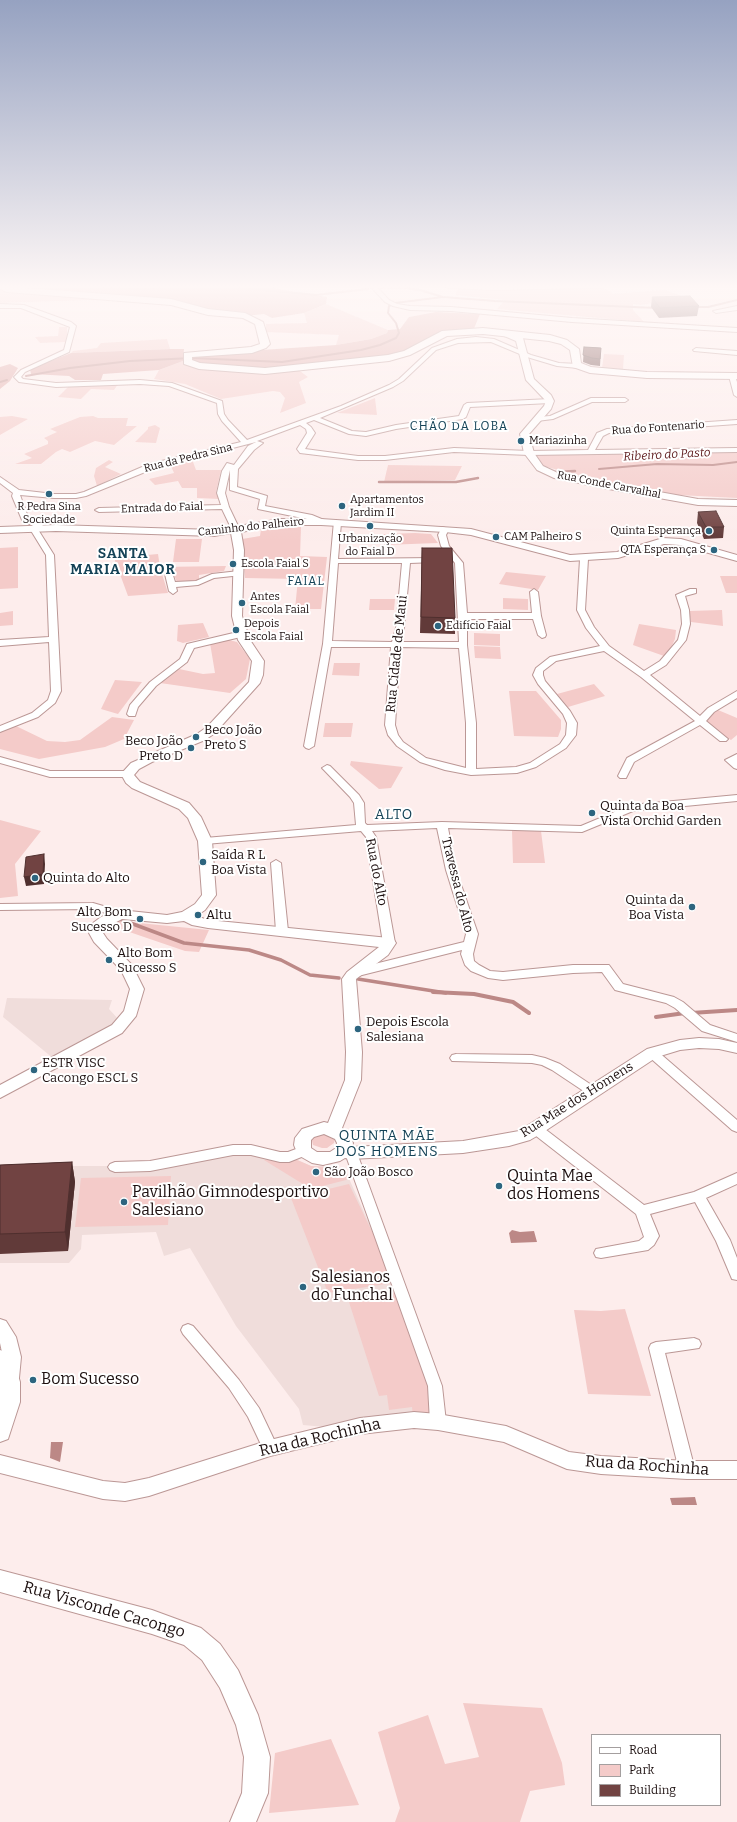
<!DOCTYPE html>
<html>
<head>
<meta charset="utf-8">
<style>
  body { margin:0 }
  #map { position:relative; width:737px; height:1822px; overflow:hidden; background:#fdedec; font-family:Bitter,serif }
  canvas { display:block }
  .legend { position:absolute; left:591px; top:1734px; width:130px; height:72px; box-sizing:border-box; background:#fff; border:1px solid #a49f9f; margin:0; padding:5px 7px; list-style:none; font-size:12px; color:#1c0f0f }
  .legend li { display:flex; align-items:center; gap:8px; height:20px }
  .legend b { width:20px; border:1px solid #a49f9f }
</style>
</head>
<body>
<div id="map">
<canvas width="737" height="1822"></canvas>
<ul class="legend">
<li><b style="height:5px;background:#fff"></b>Road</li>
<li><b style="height:11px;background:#f4cbc9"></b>Park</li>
<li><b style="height:11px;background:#714342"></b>Building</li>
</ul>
</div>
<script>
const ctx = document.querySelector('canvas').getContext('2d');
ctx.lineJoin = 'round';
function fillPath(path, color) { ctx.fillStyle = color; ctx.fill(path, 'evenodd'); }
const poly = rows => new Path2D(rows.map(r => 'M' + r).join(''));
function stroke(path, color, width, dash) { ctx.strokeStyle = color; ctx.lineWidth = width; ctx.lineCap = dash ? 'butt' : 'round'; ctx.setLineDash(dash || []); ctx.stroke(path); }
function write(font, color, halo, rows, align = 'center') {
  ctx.font = font + ' Bitter,serif'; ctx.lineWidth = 4; ctx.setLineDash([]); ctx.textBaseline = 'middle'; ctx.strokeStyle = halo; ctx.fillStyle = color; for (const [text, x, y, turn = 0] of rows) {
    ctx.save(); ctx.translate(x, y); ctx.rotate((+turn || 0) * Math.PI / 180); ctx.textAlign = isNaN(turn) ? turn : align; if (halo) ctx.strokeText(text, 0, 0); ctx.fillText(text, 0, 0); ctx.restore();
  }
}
const built = poly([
  [7,998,112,1000,109,1009,119,1020,54,1059,3,1017],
  [230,1154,295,1159,311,1166,334,1166,346,1172,382,1252,433,1413,325,1427,303,1425,299,1409,236,1326,190,1248,164,1256,156,1232,82,1235,81,1249,69,1263,0,1263,0,1166,106,1166,190,1162]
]);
const green = poly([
  [461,288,604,288,613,294,664,290,685,297,641,305,633,304,633,310,644,322,497,309,505,300,456,295,456,292],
  [0,289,30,291,95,300,0,303],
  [326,304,388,330,387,333,371,339,336,345,339,335,266,332,266,324,307,323,304,313],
  [59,327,67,327,67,342,40,343,35,337,58,336],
  [167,339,170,349,71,353,73,351,97,348,101,343],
  [604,354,624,355,623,369,602,368],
  [183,361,248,372,296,368,308,377,299,382,306,403,280,413,285,398,280,392,273,391,221,399,185,384,154,379,159,370],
  [118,384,114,390,91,389,81,399,58,397,69,386],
  [375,398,377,415,337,413],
  [12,416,28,419,0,435,0,417],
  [93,416,98,418,128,418,126,426,137,426,114,445,95,441,70,452,62,449,56,452,41,464,15,464,32,458,24,454,48,444,48,441,44,438,57,432,50,429,80,417],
  [155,425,160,428,156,443,135,442,148,429,148,427],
  [737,451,737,498,678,495,599,481,543,466,534,453],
  [192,459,196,470,221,470,216,492,220,499,197,498,197,488,182,488,178,481,155,485,149,479,174,473,170,464],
  [109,460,113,462,105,467,121,474,97,486,94,476,96,468],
  [388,465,462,466,455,480,384,482],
  [301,527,300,556,327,557,321,609,295,609,298,579,245,578,242,539,260,536,261,529],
  [415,533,431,534,438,543,384,545,383,534],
  [176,539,202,539,199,562,173,562],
  [18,547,18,588,0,589,0,548],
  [158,554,160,567,226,566,224,571,199,575,199,579,197,581,177,582,172,571,161,571,168,593,128,596,114,558],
  [506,572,546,576,538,590,499,584],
  [720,576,737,576,737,593,726,593],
  [503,598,528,599,528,610,503,609],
  [370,599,395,599,394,610,369,610],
  [722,610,723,626,691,622,689,611],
  [13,611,13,625,0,626,0,613],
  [203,623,209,637,183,643,177,641,178,625],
  [639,624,676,630,675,639,670,650,664,656,633,645],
  [474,633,500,634,500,646,474,645],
  [229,640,237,642,250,659,246,679,230,693,160,683,179,669,203,674,215,673,210,643],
  [474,646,500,647,501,659,475,658],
  [334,663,360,663,359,676,332,675],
  [115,680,142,682,118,714,101,709],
  [594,684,605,696,568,707,557,694],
  [509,691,536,691,561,720,561,729,558,737,514,736],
  [718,710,737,718,737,735,731,740,714,730,707,722,709,716],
  [112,717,134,720,124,739,105,747,39,759,0,749,0,732,16,726,47,741,65,742,80,740],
  [325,723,353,723,351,737,323,737],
  [351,761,403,767,391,788,379,789,350,765],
  [0,820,41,831,15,864,18,896,0,898],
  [512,831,541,831,545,863,513,863],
  [119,921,209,930,199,952,185,951,106,924],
  [326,1131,335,1139,334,1143,327,1148,322,1148,313,1145,311,1137],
  [295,1159,311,1166,339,1168,346,1172,350,1179,311,1189,264,1160],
  [171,1176,168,1225,75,1227,81,1178],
  [349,1184,382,1252,392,1283,328,1293,291,1198],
  [397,1292,429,1385,433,1413,413,1417,412,1407,389,1410,387,1395,379,1396,349,1302],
  [625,1309,651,1396,588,1394,574,1310,601,1311],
  [463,1703,542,1708,562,1763,565,1785,530,1791,520,1822,395,1822,400,1808,378,1732,428,1715,445,1764,479,1757],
  [331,1739,359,1805,269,1813,275,1753]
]);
const forest = poly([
  [0,286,267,286,283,290,327,297,326,304,304,313,272,318,264,314,245,316,208,312,182,304],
  [436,312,480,314,473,331,447,332,407,353,273,370,194,365,187,355,336,345,371,339,387,333,388,330,400,329,409,317],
  [170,349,184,349,183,361,159,370,103,374,101,380,75,380,69,376,31,374,30,369,71,353],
  [10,364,18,368,10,381,0,389,0,367]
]);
const water = poly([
  [512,1230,520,1232,534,1231,537,1242,511,1243,509,1233],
  [51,1442,63,1442,60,1462,50,1458],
  [695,1497,697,1505,672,1505,670,1498]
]);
const streamFar3 = poly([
  [84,286,145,289,172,286],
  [222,286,316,295,368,289],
  [377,288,399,287,420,290,443,297,495,301,657,308],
  [695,307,708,307,737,300],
  [26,376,70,368,130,361,192,358,282,362,361,350,380,345,396,338,399,333,396,323,388,313,389,306,395,303,443,297],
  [0,382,7,380],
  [599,469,657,464,713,465,737,462]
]);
const streamFar2 = poly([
  [554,472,575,471],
  [379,482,456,482,478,478]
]);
const streamFar1 = poly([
  [117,918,184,943,249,950,281,960,310,975,339,978],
  [358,979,446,993]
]);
const stream = poly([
  [433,992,474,994,513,1002,529,1013],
  [691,1013,737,1010],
  [656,1017,685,1013]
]);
const minor = poly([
  [370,286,376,286,389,300,397,304,410,306,451,307,572,318,737,328,737,332,572,322,451,311,410,310,393,306,385,302,370,286],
  [445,286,595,286,592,288,493,290,448,288,445,286],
  [0,304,24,305,71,322,76,326,69,352,25,372,21,377,23,379,56,383,140,380,172,383,222,401,224,414,228,420,247,440,341,406,389,385,399,379,432,348,457,339,476,337,494,339,531,355,559,363,578,364,581,366,578,368,557,366,527,357,491,342,458,343,436,350,403,381,393,387,320,418,352,431,366,432,396,425,459,416,464,405,467,403,550,399,553,401,550,403,470,407,466,417,463,419,396,429,366,436,349,434,314,420,306,423,311,427,315,433,305,449,358,456,385,456,454,448,529,451,588,450,597,433,607,429,737,420,737,424,609,433,603,436,595,450,737,448,737,452,529,455,454,452,385,460,358,460,300,453,297,449,307,433,306,429,300,425,257,441,263,443,254,450,238,469,237,487,267,496,265,506,312,515,324,520,324,524,321,524,307,519,258,509,260,499,230,490,230,470,225,493,229,507,240,530,239,532,233,532,222,509,99,512,95,510,99,508,221,505,217,493,222,471,227,463,234,465,248,446,256,442,155,468,86,496,76,498,54,498,20,495,28,517,47,528,43,530,37,528,54,555,61,691,55,703,38,717,0,732,0,726,32,713,48,700,51,691,49,642,0,646,0,640,49,637,46,555,30,529,35,527,22,520,12,496,13,493,0,483,0,477,19,490,54,494,76,494,84,492,149,464,241,442,222,421,218,414,217,403,169,386,140,384,56,387,19,382,14,377,21,370,64,350,70,327,21,308,0,308,0,304],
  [737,306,737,310,716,313,713,311,737,306],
  [696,348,737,351,737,355,694,351,693,350,696,348],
  [732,374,735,376,737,382,737,397,734,395,729,376,732,374],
  [591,398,625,398,628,400,625,402,592,402,553,419,537,421,534,419,537,417,550,416,591,398],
  [334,521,341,523,338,559,436,558,440,560,436,562,410,563,404,628,401,642,459,642,455,563,441,546,438,535,442,527,449,529,446,535,449,546,463,563,467,613,532,613,530,592,534,589,538,592,541,616,546,635,545,637,542,638,538,635,533,619,467,619,467,645,476,723,476,769,516,767,530,763,560,744,566,735,567,723,563,714,538,684,533,675,536,668,550,657,600,646,586,628,577,610,580,559,584,557,588,559,585,610,594,627,609,646,644,671,660,661,678,640,682,624,681,610,676,595,690,589,696,589,696,593,685,596,689,610,690,624,686,640,666,665,650,675,700,716,708,708,737,691,737,698,714,712,706,721,728,739,726,741,720,741,700,725,634,762,626,778,620,778,618,776,627,758,695,721,641,677,604,651,556,661,543,671,543,675,545,681,570,711,577,723,576,735,566,748,536,767,517,773,471,775,445,770,420,762,397,746,388,735,385,725,391,647,331,647,314,746,309,749,306,748,304,746,323,644,334,521],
  [338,563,402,563,396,628,392,642,332,641,338,563],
  [400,647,459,648,466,723,466,768,426,758,403,742,398,735,395,725,400,647],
  [239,571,243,573,242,575,214,578,198,585,176,587,177,591,173,594,169,591,165,574,166,572,172,572,175,582,196,581,212,574,239,571],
  [242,631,245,632,245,636,194,648,187,662,156,686,138,707,135,716,129,716,127,714,130,705,150,682,180,659,187,644,242,631],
  [737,754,737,769,734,768,725,760,737,754],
  [0,757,50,771,127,771,132,774,127,777,50,777,0,763,0,757],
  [327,765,330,766,359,795,364,803,365,823,367,825,442,822,581,826,631,805,737,795,737,801,633,811,582,832,448,828,456,870,478,934,473,954,474,961,479,965,490,971,503,972,573,965,609,965,623,984,674,997,683,1002,710,1025,737,1034,737,1042,702,1031,675,1008,666,1003,615,990,602,972,573,973,503,980,488,978,471,971,465,965,461,954,462,950,358,976,354,975,352,972,354,969,464,942,466,934,446,870,437,828,372,831,376,837,395,943,389,947,383,943,366,837,361,831,205,844,200,841,205,838,356,825,354,803,350,797,324,770,322,768,327,765],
  [276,860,281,863,288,931,282,934,276,931,271,863,276,860],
  [93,903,124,912,126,914,120,917,92,909,0,910,0,904,93,903],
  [652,1049,656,1050,737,1120,737,1132,732,1130,648,1056,646,1053,648,1050,652,1049],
  [456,1054,532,1055,545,1058,560,1064,596,1088,598,1091,596,1094,588,1094,552,1070,542,1065,532,1063,452,1061,450,1058,452,1055,456,1054],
  [536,1124,541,1126,644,1205,694,1192,737,1173,737,1184,706,1198,730,1240,737,1258,737,1280,732,1279,716,1241,695,1202,650,1214,659,1236,654,1245,648,1250,601,1258,596,1257,594,1253,596,1249,639,1241,644,1237,636,1214,531,1132,530,1129,531,1126,536,1124],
  [233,1145,251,1145,280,1152,288,1152,304,1146,309,1148,310,1151,309,1154,289,1162,280,1162,251,1155,233,1155,150,1171,115,1172,110,1170,108,1167,110,1164,115,1162,150,1161,233,1145],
  [351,1148,356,1150,357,1153,442,1386,446,1422,443,1427,438,1428,433,1427,430,1422,428,1386,345,1153,346,1150,351,1148],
  [188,1324,193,1326,239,1380,259,1408,278,1448,275,1453,270,1455,265,1453,248,1417,229,1388,183,1334,181,1330,183,1326,188,1324],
  [694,1338,699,1340,701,1344,699,1348,665,1353,695,1470,693,1475,687,1477,681,1475,679,1470,649,1348,651,1344,656,1342,694,1338]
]);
const tertiary = poly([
  [502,331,508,331,523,338,534,379,551,395,554,401,551,409,529,434,534,453,543,466,560,474,698,499,737,500,737,506,698,505,614,490,554,478,537,470,524,453,520,434,544,406,546,401,526,380,516,341,502,335,502,331],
  [281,519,321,519,471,529,570,555,617,552,663,538,681,539,737,555,737,561,680,545,664,544,618,558,570,561,471,535,445,532,321,525,281,525,241,532,244,550,242,616,250,640,264,661,263,675,260,683,215,733,205,740,152,762,139,769,134,775,140,782,189,803,201,817,212,841,216,895,205,910,196,916,208,920,389,938,394,940,396,943,388,955,356,979,362,1052,361,1080,342,1128,349,1135,353,1143,352,1147,463,1141,519,1131,647,1049,680,1040,699,1038,719,1039,737,1043,737,1053,719,1049,699,1048,680,1050,657,1057,542,1133,530,1140,509,1146,463,1153,351,1159,345,1158,340,1161,323,1165,312,1163,298,1155,294,1145,295,1138,302,1129,324,1122,328,1123,345,1080,346,1052,342,979,347,972,379,947,208,928,192,925,184,921,167,923,122,919,105,928,103,933,107,939,132,965,144,989,136,1016,122,1033,0,1098,0,1085,112,1025,124,1011,130,989,121,970,94,942,89,933,93,923,101,917,120,910,167,915,182,912,195,904,202,895,198,841,188,818,179,809,132,788,126,783,121,774,131,763,197,734,207,727,249,682,252,661,238,640,232,616,234,550,231,533,214,536,56,531,0,533,0,527,56,525,214,530,281,519],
  [324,1134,335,1139,337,1143,336,1148,330,1152,317,1152,311,1148,311,1140,314,1137,324,1134],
  [0,1319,6,1321,16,1337,21,1357,19,1378,17,1384,10,1386,3,1384,1,1378,3,1357,0,1343,0,1319],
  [414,1412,438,1414,506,1426,569,1452,601,1456,687,1461,737,1461,737,1479,687,1479,601,1474,567,1469,504,1442,438,1430,414,1428,360,1434,270,1456,149,1496,125,1501,103,1499,0,1473,0,1455,103,1481,125,1483,149,1478,270,1440,360,1418,414,1412]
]);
const secondary = poly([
  [0,286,171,299,208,309,245,313,263,322,270,344,266,348,252,353,192,357,192,360,200,363,265,368,388,355,404,351,442,331,483,328,550,335,567,340,579,349,581,363,591,367,647,372,737,373,737,379,647,378,590,373,573,367,570,350,561,344,549,341,483,334,447,336,410,355,389,361,265,374,199,369,184,364,184,353,251,347,260,344,255,324,243,318,208,315,171,305,7,292,0,289,0,286],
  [0,1350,8,1353,14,1362,20,1382,20,1402,8,1439,0,1442,0,1350],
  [0,1570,152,1610,201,1628,220,1644,238,1670,258,1715,270,1757,268,1793,256,1822,230,1822,242,1793,244,1757,236,1725,220,1688,202,1660,184,1645,152,1634,0,1592,0,1570]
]);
const wall = poly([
  [652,297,699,306,697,316,659,318,651,307],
  [584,347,601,348,600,366,591,365,583,362],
  [698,512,724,527,723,538,704,539,697,523],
  [422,548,455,618,455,634,420,633],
  [72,1162,75,1182,68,1251,0,1254,0,1165]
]);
const shadedWall = poly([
  [44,854,45,864,44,884,26,886,24,877],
  [72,1162,75,1182,68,1251,65,1232]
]);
const building = poly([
  [690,296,699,306,660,308,652,297,690,296],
  [584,347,601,348,600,359,592,358,583,355,584,347],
  [716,511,724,527,706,527,698,512,716,511],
  [422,548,452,548,455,618,421,617,422,548],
  [44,854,43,874,24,877,26,857,44,854],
  [72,1162,65,1232,0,1234,0,1165,72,1162]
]);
const markers = [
  [521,441,4,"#2d657f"],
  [49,494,4,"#2d657f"],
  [342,506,4,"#2d657f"],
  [370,526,4,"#2d657f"],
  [709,531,4,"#2d657f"],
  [496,537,4,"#2d657f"],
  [714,550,4,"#2d657f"],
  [233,564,4,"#2d657f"],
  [242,603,4,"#2d657f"],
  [438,626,4,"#2d657f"],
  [236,630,4,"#2d657f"],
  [196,737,4,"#2d657f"],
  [191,748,4,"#2d657f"],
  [592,813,4,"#2d657f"],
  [203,862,4,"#2d657f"],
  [35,878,4,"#2d657f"],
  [692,907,4,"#2d657f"],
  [198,915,4,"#2d657f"],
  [140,919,4,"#2d657f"],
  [109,960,4,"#2d657f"],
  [358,1029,4,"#2d657f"],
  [34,1070,4,"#2d657f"],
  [316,1172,4,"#2d657f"],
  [499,1186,4,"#2d657f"],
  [124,1202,4,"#2d657f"],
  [303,1287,4,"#2d657f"],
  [33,1380,4,"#2d657f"]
];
const farStreetnames = [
  ["Rua do Fontenario",658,428,-4],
  ["Rua da Pedra Sina",188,458,-14],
  ["Rua Conde Carvalhal",609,485,11],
  ["Entrada do Faial",162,508,-2],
  ["Caminho do Palheiro",251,527,-6]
];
const farPoinames = [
  ["Mariazinha",529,441],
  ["Apartamentos",350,500],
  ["Jardim II",350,513],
  ["R Pedra Sina",49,507,"center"],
  ["Sociedade",49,520,"center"],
  ["Quinta Esperança",701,531,"right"],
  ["CAM Palheiro S",504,537],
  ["Urbanização",370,539,"center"],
  ["do Faial D",370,552,"center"],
  ["QTA Esperança S",706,550,"right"],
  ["Escola Faial S",241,564],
  ["Antes",250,597],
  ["Escola Faial",250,610],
  ["Depois",244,624],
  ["Escola Faial",244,637],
  ["Edifício Faial",446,626]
];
const farNeighbourhoodnames = [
  ["CHÃO DA LOBA",459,427],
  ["FAIAL",306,582]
];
const farWaternames = [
  ["Ribeiro do Pasto",667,455,-3]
];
const streetNames = [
  ["Rua Cidade de Maui",397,654,-84],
  ["Rua do Alto",376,872,79],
  ["Travessa do Alto",457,885,76],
  ["Rua Mae dos Homens",577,1100,-32]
];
const poiNames = [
  ["Beco João",204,730],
  ["Preto S",204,745],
  ["Beco João",183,741,"right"],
  ["Preto D",183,756,"right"],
  ["Quinta da Boa",600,806],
  ["Vista Orchid Garden",600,821],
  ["Saída R L",211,855],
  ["Boa Vista",211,870],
  ["Quinta do Alto",43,878],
  ["Quinta da",684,900,"right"],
  ["Boa Vista",684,915,"right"],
  ["Alto Bom",132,912,"right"],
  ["Sucesso D",132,927,"right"],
  ["Altu",206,915],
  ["Alto Bom",117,953],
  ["Sucesso S",117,968],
  ["Depois Escola",366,1022],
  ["Salesiana",366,1037],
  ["ESTR VISC",42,1063],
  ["Cacongo ESCL S",42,1078],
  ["São João Bosco",324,1172]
];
const farDistrictnames = [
  ["SANTA",123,554],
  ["MARIA MAIOR",123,570]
];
const neighbourhoodNames = [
  ["ALTO",394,815],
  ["QUINTA MÃE",387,1136],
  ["DOS HOMENS",387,1152]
];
const nearPoinames = [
  ["Quinta Mae",507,1177],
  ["dos Homens",507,1195],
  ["Pavilhão Gimnodesportivo",132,1193],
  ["Salesiano",132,1211],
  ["Salesianos",311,1278],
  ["do Funchal",311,1296],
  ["Bom Sucesso",41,1380]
];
const nearStreetnames = [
  ["Rua da Rochinha",320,1438,-13],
  ["Rua da Rochinha",647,1466,4],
  ["Rua Visconde Cacongo",104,1610,16]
];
fillPath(built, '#f0dddb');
fillPath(green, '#f4cbc9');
fillPath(forest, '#e0a9a7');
fillPath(water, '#bc8886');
stroke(streamFar3, '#bc8886', 2);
stroke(streamFar2, '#bc8886', 2.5);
stroke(streamFar1, '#bc8886', 3.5);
stroke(stream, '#bc8886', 4);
stroke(minor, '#bb9795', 2);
stroke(tertiary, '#bb9795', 2);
stroke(secondary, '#bb9795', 2);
fillPath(minor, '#fff');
fillPath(tertiary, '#fff');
fillPath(secondary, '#fff');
fillPath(wall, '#613a39');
fillPath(shadedWall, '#4f2f2e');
fillPath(building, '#714342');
stroke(building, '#4f2f2e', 1);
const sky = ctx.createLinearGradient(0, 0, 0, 541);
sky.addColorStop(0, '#96a2c1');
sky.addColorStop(0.53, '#fef7f6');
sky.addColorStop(1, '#fef7f600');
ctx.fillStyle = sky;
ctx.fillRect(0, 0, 737, 541);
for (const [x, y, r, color] of markers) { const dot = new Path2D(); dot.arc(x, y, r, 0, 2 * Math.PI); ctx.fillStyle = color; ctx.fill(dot); stroke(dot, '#fff', 1.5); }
write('11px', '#1c0f0f', '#fff', farStreetnames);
write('11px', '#1c0f0f', '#fff', farPoinames, 'left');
ctx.letterSpacing = '1px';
write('12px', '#154357', '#fff', farNeighbourhoodnames);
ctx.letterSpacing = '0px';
write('italic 12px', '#622123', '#fff', farWaternames);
write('13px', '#1c0f0f', '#fff', streetNames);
write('13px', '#1c0f0f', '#fff', poiNames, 'left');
ctx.letterSpacing = '1px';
write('bold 14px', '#154357', '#fff', farDistrictnames);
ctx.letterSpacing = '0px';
ctx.letterSpacing = '1px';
write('14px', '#154357', '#fff', neighbourhoodNames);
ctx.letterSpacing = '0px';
write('16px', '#1c0f0f', '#fff', nearPoinames, 'left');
write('16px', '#1c0f0f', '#fff', nearStreetnames);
</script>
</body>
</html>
